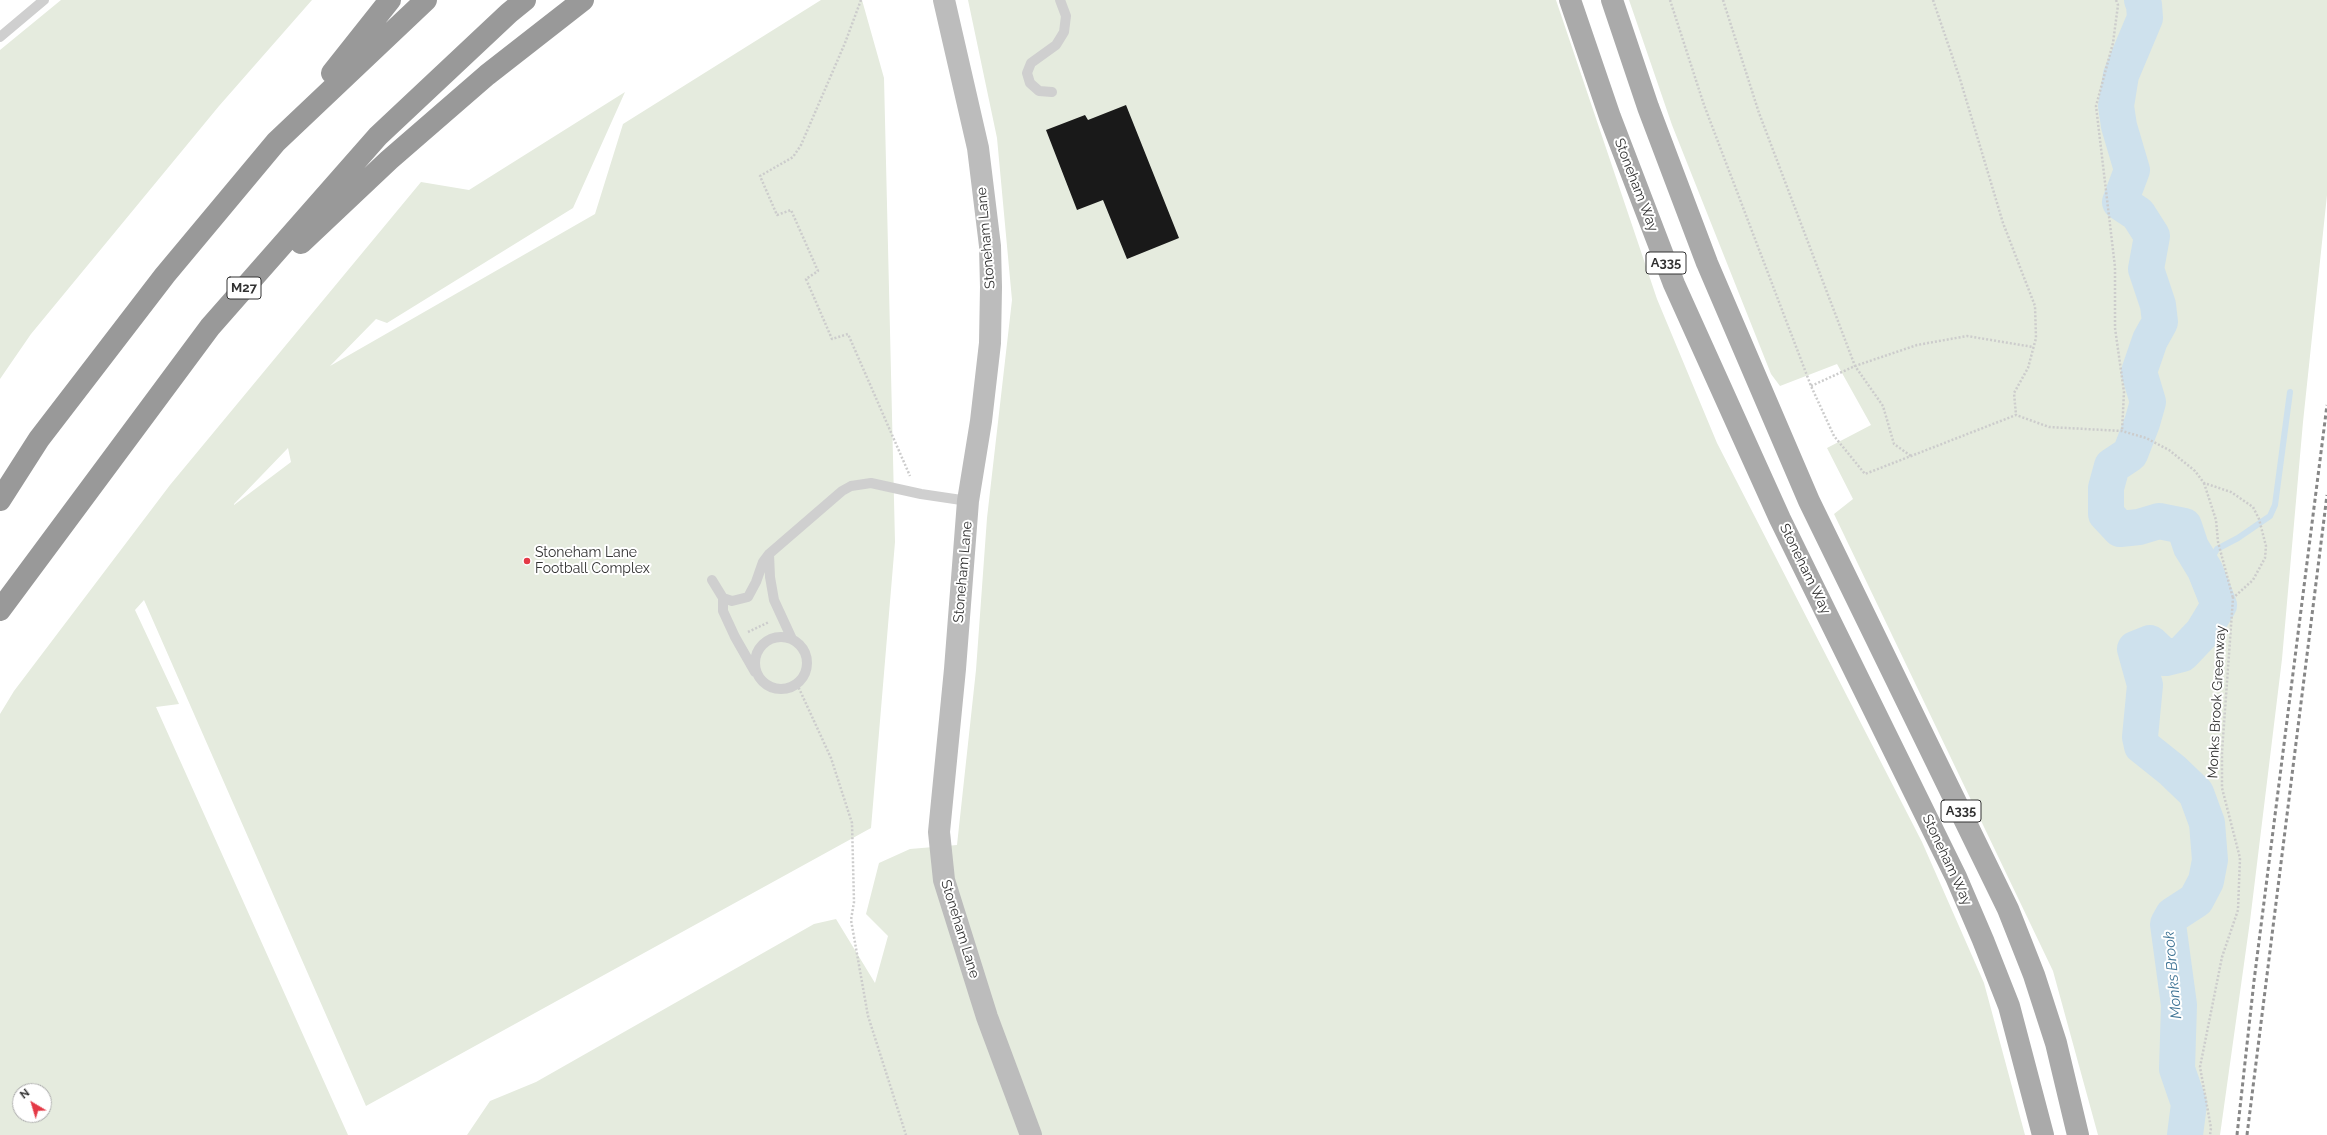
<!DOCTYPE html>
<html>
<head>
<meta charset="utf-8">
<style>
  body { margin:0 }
  #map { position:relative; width:2327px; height:1135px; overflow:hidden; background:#fff; font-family:Raleway,sans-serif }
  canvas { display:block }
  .north { position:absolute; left:12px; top:1083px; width:40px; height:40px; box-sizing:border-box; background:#fff; border:1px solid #adadad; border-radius:50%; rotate:322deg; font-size:11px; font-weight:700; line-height:16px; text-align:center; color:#323232 }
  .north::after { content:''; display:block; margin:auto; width:14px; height:18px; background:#e43946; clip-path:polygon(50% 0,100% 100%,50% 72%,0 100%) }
</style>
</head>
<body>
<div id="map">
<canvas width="2327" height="1135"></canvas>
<div class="north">N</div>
</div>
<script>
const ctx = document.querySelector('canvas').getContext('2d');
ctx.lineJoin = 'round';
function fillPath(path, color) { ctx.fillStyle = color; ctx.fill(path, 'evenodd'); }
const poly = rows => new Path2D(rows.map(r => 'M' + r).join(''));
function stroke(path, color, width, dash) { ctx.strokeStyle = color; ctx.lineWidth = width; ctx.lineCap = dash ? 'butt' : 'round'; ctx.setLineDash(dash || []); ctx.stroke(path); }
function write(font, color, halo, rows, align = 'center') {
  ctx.font = font + ' Raleway,sans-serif'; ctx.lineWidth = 4; ctx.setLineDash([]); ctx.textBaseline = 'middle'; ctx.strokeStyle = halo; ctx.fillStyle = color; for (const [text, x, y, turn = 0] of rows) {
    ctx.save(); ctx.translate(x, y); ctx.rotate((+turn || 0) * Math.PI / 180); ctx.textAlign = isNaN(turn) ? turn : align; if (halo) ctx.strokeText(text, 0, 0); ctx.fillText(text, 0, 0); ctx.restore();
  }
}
const green = poly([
  [61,0,312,0,219,106,31,334,0,379,0,50],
  [821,0,862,0,884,78,895,542,871,828,366,1106,144,600,135,610,179,704,156,707,348,1135,0,1135,0,714,14,691,170,485,421,182,469,190,625,92,573,208,387,323,376,319,330,366,595,214,623,124],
  [288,448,291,462,234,505,234,504],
  [20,1091,44,1091,44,1115,20,1115],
  [968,0,1556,0,1657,299,1717,443,1922,842,1984,983,2025,1135,467,1135,490,1101,536,1082,814,924,836,919,875,983,888,936,866,914,879,863,910,849,957,845,976,670,987,518,1012,300,997,138],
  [1629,0,2327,0,2327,195,2303,422,2282,659,2250,921,2220,1135,2098,1135,2053,971,1834,514,1853,499,1827,448,1871,425,1837,364,1780,386,1771,374,1672,125]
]);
const stream = poly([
  [2205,570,2217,549,2238,538,2270,516,2275,505,2290,392]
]);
const river = poly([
  [2142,0,2144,5,2145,18,2121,75,2116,106,2119,126,2132,170,2120,202,2138,214,2152,236,2146,269,2158,305,2160,322,2150,340,2139,372,2148,402,2142,423,2130,454,2112,466,2106,488,2106,514,2120,529,2139,527,2159,521,2184,526,2191,547,2205,570,2219,605,2202,633,2182,654,2166,658,2150,643,2135,649,2145,685,2140,737,2142,746,2172,770,2196,793,2207,823,2210,860,2206,881,2196,900,2173,915,2168,924,2179,1005,2177,1069,2189,1104,2185,1135]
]);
const building = poly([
  [1126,105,1179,238,1127,259,1103,200,1077,210,1046,130,1085,115,1088,120]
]);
const path = poly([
  [861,0,845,43,801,145,793,157,760,176,777,215,791,210,818,271,806,279,832,339,848,334,910,476],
  [1670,0,1704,105,1811,386,1834,436,1865,474,2016,415,2049,427,2122,431,2146,438,2169,450,2195,471,2204,483,2231,492,2253,507,2259,519,2266,546,2265,558,2253,580,2233,598,2222,752,2222,788,2240,858,2238,910,2222,957,2200,1067,2211,1128,2210,1135],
  [1723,0,1759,113,1855,366,1883,406,1894,444,1911,456],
  [1933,0,1960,79,2003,223,2035,306,2036,338,2028,368,2014,393,2016,415],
  [2116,0,2118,5,2113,43,2096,106,2115,267,2115,328,2124,392,2122,431],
  [1811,386,1855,366,1917,345,1967,336,2033,347],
  [2204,483,2216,520,2218,542,2233,598],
  [748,632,769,622],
  [797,684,831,758,852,823,854,902,851,920,868,1016,906,1135]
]);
const lane = poly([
  [0,37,44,0],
  [1052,92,1039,91,1030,83,1027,73,1031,63,1056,45,1064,32,1066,16,1060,0],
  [769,554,770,577,774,600,792,639],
  [712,580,723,598,732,601,748,597,756,582,763,562,769,554,842,491,851,486,871,483,921,494,968,501],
  [723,598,723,611,735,637,755,672],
  '755 663a26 26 0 1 1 52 0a26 26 0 1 1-52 0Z'
]);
const secondary = poly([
  [944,0,978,148,990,246,991,287,990,343,981,421,968,501,955,669,939,832,944,880,987,1017,1031,1135]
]);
const primary = poly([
  [1570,0,1610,117,1674,284,1780,519,1956,877,1983,940,2009,1006,2043,1135],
  [1612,0,1648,107,1707,263,1809,501,2008,909,2034,975,2056,1043,2078,1135]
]);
const highway = poly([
  [332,73,390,0],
  [301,243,389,160,487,75,583,0],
  [0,500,39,439,165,275,276,142,426,0],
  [0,610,210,327,378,136,509,13,525,0]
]);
const rail = poly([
  [2237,1135,2254,981,2327,405],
  [2247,1135,2327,495]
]);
const markers = [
  [527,561,4,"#e43946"]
];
const shields = [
  [1666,263,40],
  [244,288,34],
  [1961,811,40]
];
const shieldNames = [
  ["A335",1666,263],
  ["M27",244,288],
  ["A335",1961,811]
];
const streetNames = [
  ["Stoneham Way",1636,185,69],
  ["Stoneham Lane",986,238,-95],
  ["Stoneham Way",1805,569,64],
  ["Stoneham Lane",963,572,-85],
  ["Monks Brook Greenway",2217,702,-87],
  ["Stoneham Way",1947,860,65],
  ["Stoneham Lane",960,929,73]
];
const poiNames = [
  ["Stoneham Lane",535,553],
  ["Football Complex",535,569]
];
const waterNames = [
  ["Monks Brook",2173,975,-95]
];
fillPath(green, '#e5ebde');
stroke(stream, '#cee1ed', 6);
stroke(river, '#cee1ed', 36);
fillPath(building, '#191919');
stroke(path, '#ccc', 2.5, [2, 2]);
stroke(lane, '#cfcfcf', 10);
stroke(secondary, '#bcbcbc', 22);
stroke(primary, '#aaa', 22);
stroke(highway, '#999', 22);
stroke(rail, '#878787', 3, [4, 3]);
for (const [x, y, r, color] of markers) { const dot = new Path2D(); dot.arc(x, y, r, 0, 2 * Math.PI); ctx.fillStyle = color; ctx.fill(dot); stroke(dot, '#fff', 1.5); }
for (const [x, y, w] of shields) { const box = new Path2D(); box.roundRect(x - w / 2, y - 11, w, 22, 3); ctx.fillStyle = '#fff'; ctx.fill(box); stroke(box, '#323232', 1); }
write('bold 13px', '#323232', null, shieldNames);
write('14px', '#323232', '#fff', streetNames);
write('14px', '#323232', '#fff', poiNames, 'left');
write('italic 15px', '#3f7495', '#fff', waterNames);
</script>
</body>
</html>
